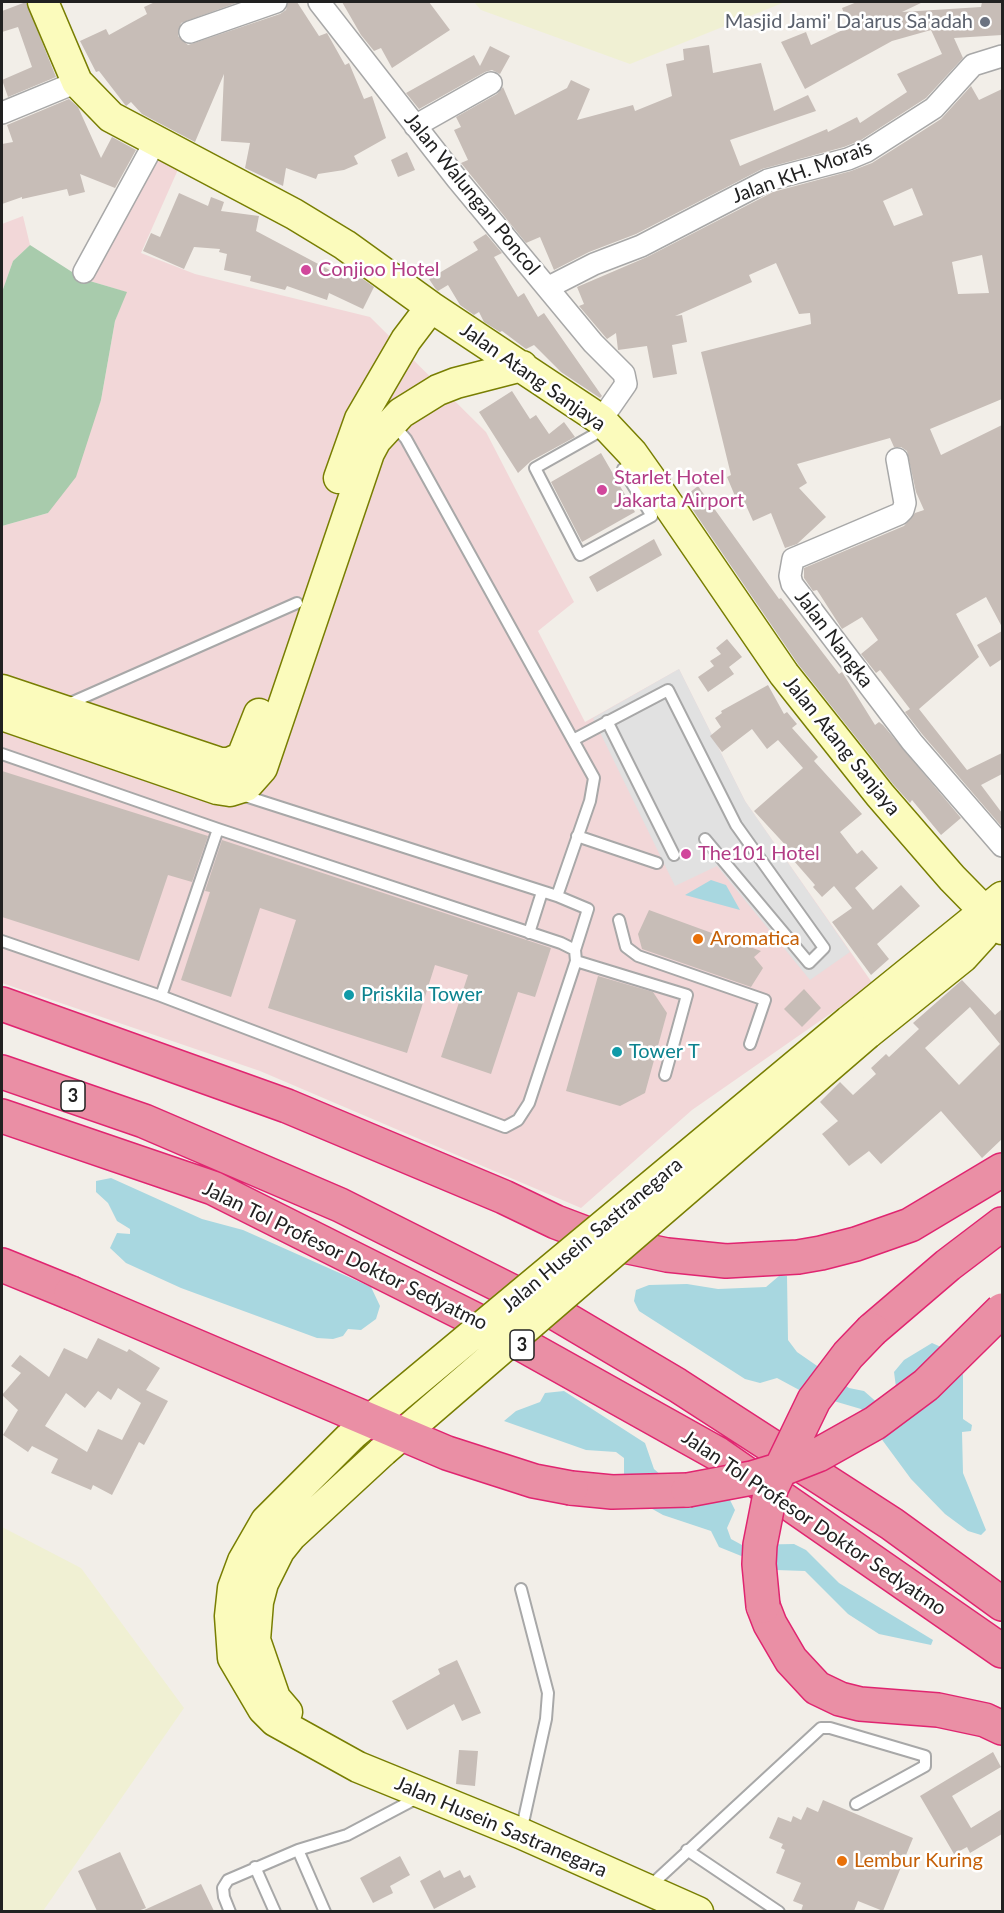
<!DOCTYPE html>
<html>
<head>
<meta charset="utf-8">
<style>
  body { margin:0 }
  #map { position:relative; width:1004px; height:1913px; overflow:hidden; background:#f2eee8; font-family:Lato,sans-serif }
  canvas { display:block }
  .frame { position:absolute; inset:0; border:3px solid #212121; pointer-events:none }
</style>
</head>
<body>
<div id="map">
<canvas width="1004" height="1913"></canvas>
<div class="frame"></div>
</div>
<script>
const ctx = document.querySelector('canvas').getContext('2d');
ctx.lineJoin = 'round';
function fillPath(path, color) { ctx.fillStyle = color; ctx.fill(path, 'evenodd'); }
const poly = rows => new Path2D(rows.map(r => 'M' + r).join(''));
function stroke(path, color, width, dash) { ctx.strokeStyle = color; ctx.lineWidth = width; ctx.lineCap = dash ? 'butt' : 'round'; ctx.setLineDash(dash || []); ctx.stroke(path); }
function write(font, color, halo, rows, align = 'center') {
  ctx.font = font + ' Lato,sans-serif'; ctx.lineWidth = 5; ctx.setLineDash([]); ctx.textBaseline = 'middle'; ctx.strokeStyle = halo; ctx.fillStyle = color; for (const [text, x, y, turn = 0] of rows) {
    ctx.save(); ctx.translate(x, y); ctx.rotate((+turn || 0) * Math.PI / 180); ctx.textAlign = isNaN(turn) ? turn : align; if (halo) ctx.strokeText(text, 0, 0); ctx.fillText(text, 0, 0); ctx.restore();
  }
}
const commercial = poly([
  [160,157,180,165,141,253,195,274,370,317,486,432,574,602,538,631,585,722,679,669,745,801,873,984,692,1110,581,1208,260,1071,2,983,2,526,48,513,101,400,115,321,126,292,83,279],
  [23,216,30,245,13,261,2,292,2,224]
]);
const farmland = poly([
  [474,2,785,2,630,64,481,10],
  [2,1527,81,1568,184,1708,43,1911,2,1911]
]);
const cemetery = poly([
  [30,245,83,279,127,292,115,321,101,400,76,477,48,513,2,526,2,292,13,261]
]);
const parking = poly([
  [679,669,745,801,850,952,810,980,717,866,675,886,593,718]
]);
const water = poly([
  [711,880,726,885,740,910,685,895],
  [111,1178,202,1219,243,1230,371,1287,380,1306,376,1319,361,1330,348,1329,343,1336,333,1339,317,1338,181,1288,126,1263,110,1248,117,1233,130,1234,130,1229,117,1221,108,1203,96,1192,96,1181],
  [779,1276,787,1276,788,1340,797,1352,849,1388,864,1391,880,1405,896,1387,894,1372,904,1360,932,1343,950,1351,963,1362,963,1419,972,1425,971,1431,962,1432,963,1473,986,1530,981,1535,968,1531,945,1514,911,1479,883,1441,870,1418,861,1409,803,1392,777,1378,760,1383,745,1379,639,1311,634,1301,636,1290,649,1285,687,1284,718,1289,766,1287],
  [564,1391,645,1443,654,1469,670,1483,729,1498,735,1510,727,1528,731,1539,742,1545,794,1544,806,1550,839,1583,933,1640,931,1645,879,1634,848,1614,805,1571,776,1570,719,1547,711,1531,663,1515,624,1493,624,1458,616,1452,586,1450,504,1421,516,1411,540,1402,545,1393]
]);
const building = poly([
  [26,2,56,77,8,97,2,80,32,67,18,27,2,32,2,11],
  [155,2,239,2,181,23,178,36,188,45,280,14,286,10,288,2,297,2,319,36,327,33,345,65,349,63,364,99,372,96,386,138,354,156,358,164,344,170,318,174,316,179,286,168,283,186,245,168,250,143,221,141,224,74,195,142,142,114,131,102,126,106,99,71,96,72,80,41,106,29,109,35,147,14,144,7],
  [342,2,429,2,450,30,392,68,381,48,374,51,361,35],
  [857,2,923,2,902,12,981,7,982,2,1002,2,1002,35,954,38,963,58,926,98,861,140,844,147,762,169,636,234,589,252,554,270,540,237,526,243,461,163,468,160,454,130,461,127,456,117,497,94,503,87,515,115,567,88,571,80,590,89,577,120,633,105,635,111,672,96,666,64,684,60,683,49,709,45,713,73,761,63,774,111,808,95,816,111,730,140,740,166,827,129,828,132,857,117,860,123,907,92,897,74,942,54,931,30,892,41,805,89,781,42,806,32,811,45,849,27,842,8],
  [490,46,510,56,500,74,492,70,485,72,419,109,406,93,474,55,480,66],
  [971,86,979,100,1002,89,1002,399,930,429,941,455,1002,425,1002,627,986,597,956,614,979,657,919,709,967,770,1002,753,1002,774,981,785,1002,813,1002,827,922,734,905,712,910,709,880,670,876,673,861,654,878,640,862,617,842,629,817,590,813,591,804,578,804,568,904,526,915,513,924,510,916,492,907,451,901,447,894,447,890,438,797,464,807,483,799,488,826,517,797,544,785,548,771,513,753,521,740,492,735,496,727,477,731,475,701,352,811,324,810,313,799,314,776,263,749,275,752,282,675,316,682,315,687,342,672,345,677,374,653,378,647,346,618,350,616,333,607,339,579,306,584,304,577,287,647,257,773,192,851,171,872,163,941,119],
  [912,188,923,215,894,226,883,201],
  [982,255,989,293,958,294,952,262],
  [69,99,78,107,101,158,112,137,136,150,115,188,80,174,85,192,69,196,67,189,22,199,22,197,2,204,2,144,13,142,7,125],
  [407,152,415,170,398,177,391,160],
  [179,193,208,206,211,197,224,202,221,211,259,216,256,231,339,275,342,266,349,269,374,287,363,309,329,293,327,300,287,286,285,290,250,281,251,276,224,270,227,254,219,252,220,249,194,247,184,269,143,251,151,233,160,237],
  [486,234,502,253,494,257,518,297,524,293,538,317,544,313,602,396,600,398,561,372,534,345,526,349,502,331,500,332,484,322,479,312,474,315,460,305,448,285,438,291,435,288,429,279,478,250,473,242],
  [512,391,530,419,536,415,549,434,564,422,575,437,531,461,518,473,479,412],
  [601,453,635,512,582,542,551,482],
  [698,486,779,599,781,598,839,674,842,672,875,725,879,722,883,725,961,818,941,835,912,800,910,803,893,784,798,664,684,497],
  [654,539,662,555,597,592,589,577],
  [1002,631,1002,659,990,667,977,645],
  [727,639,742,657,729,667,734,674,708,692,698,677,714,666,710,661,721,654,716,648],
  [768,685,784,714,787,712,797,724,792,728,818,757,814,761,862,814,840,832,857,854,862,850,878,868,855,888,873,910,901,885,920,906,877,944,889,959,871,975,832,922,852,908,834,886,822,897,813,887,815,885,787,853,790,850,754,811,803,768,778,740,767,749,752,729,722,752,710,736,721,727,715,718,722,713,721,711],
  [2,771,208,836,192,882,168,875,139,961,2,917],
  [222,840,551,948,535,997,518,992,491,1074,441,1057,468,975,435,965,407,1053,268,1008,296,920,260,908,231,997,181,980,210,892,205,891],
  [649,910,761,951,754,957,763,968,751,987,642,949,638,934],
  [598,976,653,992,667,1013,645,1093,620,1106,566,1091],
  [962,980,995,1015,1002,1009,1002,1139,982,1158,941,1111,881,1164,869,1151,849,1166,822,1134,838,1121,820,1102,840,1082,853,1095,876,1074,871,1068,886,1054,889,1057,919,1029,913,1023],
  [970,1007,1000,1044,959,1085,925,1048],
  [804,989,821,1008,802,1027,784,1009],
  [98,1338,127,1352,129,1349,160,1368,146,1390,168,1401,144,1445,139,1442,112,1495,93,1485,91,1490,51,1473,58,1459,32,1446,28,1452,3,1435,18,1410,2,1395,21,1373,11,1366,20,1355,49,1377,64,1348,87,1359],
  [118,1388,141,1403,122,1440,98,1429,87,1452,45,1426,66,1393,85,1408,98,1391,111,1400],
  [457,1660,481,1713,462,1721,454,1704,407,1730,392,1701,440,1674,438,1669],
  [459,1750,478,1751,475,1786,456,1784],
  [993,1752,1001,1767,952,1796,971,1828,1002,1809,1002,1834,970,1853,967,1847,954,1854,920,1796],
  [823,1800,913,1838,883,1911,858,1901,854,1911,801,1911,803,1905,793,1901,801,1883,776,1873,785,1850,781,1848,783,1844,769,1838,778,1817,791,1822,793,1816,801,1820,807,1807,818,1812],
  [120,1852,146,1908,138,1911,97,1911,78,1871],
  [400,1856,410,1875,390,1886,393,1893,373,1903,360,1878],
  [440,1870,444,1878,460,1870,464,1878,470,1875,476,1887,434,1909,420,1881],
  [201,1884,214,1911,142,1911]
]);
const lane = poly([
  [394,425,406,439,594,778,590,801,557,896],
  [606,428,535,468,580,555,652,516,623,469],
  [66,705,297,603],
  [607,721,674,855],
  [573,740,668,690,736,825,824,948,809,963,705,839],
  [2,754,218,829,561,943,575,950],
  [577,836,657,863],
  [619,920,626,947,638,956,765,1000,750,1044],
  [529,933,542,892],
  [2,941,161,996,505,1127,518,1120,529,1103,576,961,575,950,588,909,557,896,239,794],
  [576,961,687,995,665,1075],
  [161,996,218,829],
  [521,1832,546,1719,548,1693,521,1589],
  [298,1850,325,1912],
  [687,1850,779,1912],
  [255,1867,275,1912],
  [649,1887,821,1728,830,1728,925,1756,925,1766,856,1804],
  [230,1912,224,1897,223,1888,228,1880,298,1850,347,1835,419,1797]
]);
const street = poly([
  [319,2,457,179,593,343,624,374,626,384,601,420],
  [190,32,276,2],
  [2,113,77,82],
  [415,126,491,83],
  [84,272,156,140],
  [549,287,594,264,641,246,768,180,848,159,867,151,934,108,973,65,1002,56],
  [897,459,905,503,903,510,899,514,793,559,790,576,792,584,912,742,1002,846]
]);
const secondary = poly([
  [43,2,77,82,111,117,294,214,345,245,431,307,601,420,632,453,654,484,784,674,880,795,952,878,1002,929],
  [339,478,360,419,406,340,431,307],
  [2,690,220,763,229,763,242,757,259,714],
  [2,715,217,789,230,791,246,786,262,768,369,453,376,440,401,413,438,390,456,383,522,366],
  [849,1021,1002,897],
  [867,1034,963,957,983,935,985,913],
  [353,1434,266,1521,243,1561,233,1588,230,1616,233,1658,263,1709,275,1721,358,1767,520,1833,698,1912],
  [287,1712,275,1698,255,1640,258,1602,263,1583,279,1551,291,1536,383,1451]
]);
const highway = poly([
  [2,1004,287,1106,504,1197,556,1222,614,1244,667,1255,726,1261,798,1257,821,1253,856,1244,910,1225,1002,1170],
  [2,1072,144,1121,340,1205,557,1314,677,1385,892,1524,1002,1604],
  [2,1116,213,1188,498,1331,718,1454,1002,1651],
  [2,1265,71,1293],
  [872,1330,948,1265,1002,1224],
  [571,1488,612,1492,688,1490],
  [763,1606,770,1624,791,1660,817,1688,840,1699,860,1704,938,1710,985,1720,1002,1728]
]);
const secondaryBridge = poly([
  [353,1434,849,1021],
  [383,1451,867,1034]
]);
const highwayBridge = poly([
  [71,1293,447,1453,534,1481,571,1488],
  [688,1490,752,1478,785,1468,818,1455,875,1423,926,1385,1002,1310],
  [763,1606,759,1564,760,1545,771,1489,814,1400,848,1355,872,1330]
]);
const markers = [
  [985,22,6,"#6b7280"],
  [306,270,6,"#d1479c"],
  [602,490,6,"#d1479c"],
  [686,854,6,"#d1479c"],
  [698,939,6,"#e8710a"],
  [349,995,6,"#0f9aa8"],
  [617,1052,6,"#0f9aa8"],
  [842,1861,6,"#e8710a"]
];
const shields = [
  [73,1096,24],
  [522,1345,24]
];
const shieldNames = [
  ["3",73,1096],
  ["3",522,1345]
];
const worshipNames = [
  ["Masjid Jami' Da'arus Sa'adah",973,22]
];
const streetNames = [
  ["Jalan KH. Morais",802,172,-20],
  ["Jalan Walungan Poncol",472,194,51],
  ["Jalan Atang Sanjaya",533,377,35],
  ["Jalan Nangka",834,639,53],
  ["Jalan Atang Sanjaya",842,746,51],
  ["Jalan Husein Sastranegara",592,1235,-40],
  ["Jalan Tol Profesor Doktor Sedyatmo",345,1256,26],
  ["Jalan Tol Profesor Doktor Sedyatmo",814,1523,34],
  ["Jalan Husein Sastranegara",501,1827,23]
];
const hotelNames = [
  ["Conjioo Hotel",318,270],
  ["Starlet Hotel",614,478],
  ["Jakarta Airport",614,501],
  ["The101 Hotel",698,854]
];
const foodNames = [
  ["Aromatica",710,939],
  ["Lembur Kuring",854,1861]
];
const cultureNames = [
  ["Priskila Tower",361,995],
  ["Tower T",629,1052]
];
fillPath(commercial, '#f2d7d8');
fillPath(farmland, '#f0f0d3');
fillPath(cemetery, '#a8cbac');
fillPath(parking, '#e1e1e1');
fillPath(water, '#a8d7e0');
fillPath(building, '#c7bdb7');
stroke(lane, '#a8a8a8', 14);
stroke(street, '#a8a8a8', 24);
stroke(secondary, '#787e02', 33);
stroke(highway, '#e02570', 36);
stroke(lane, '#fff', 10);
stroke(street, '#fff', 21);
stroke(secondary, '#fbfbbc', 30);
stroke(highway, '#ea8fa5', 33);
stroke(secondaryBridge, '#787e02', 33, []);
stroke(highwayBridge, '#e02570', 36, []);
stroke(secondaryBridge, '#fbfbbc', 30);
stroke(highwayBridge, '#ea8fa5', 33);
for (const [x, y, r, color] of markers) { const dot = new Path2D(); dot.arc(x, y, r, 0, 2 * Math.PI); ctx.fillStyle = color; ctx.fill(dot); stroke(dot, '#fff', 2); }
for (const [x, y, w] of shields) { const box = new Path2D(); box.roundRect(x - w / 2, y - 15, w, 30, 4.5); ctx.fillStyle = '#fff'; ctx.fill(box); stroke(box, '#212121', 1.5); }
write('bold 18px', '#212121', null, shieldNames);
write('20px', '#5b616d', '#fff', worshipNames, 'right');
write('20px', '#212121', '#fff', streetNames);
write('20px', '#b23c85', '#fff', hotelNames, 'left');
write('20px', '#c56008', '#fff', foodNames, 'left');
write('20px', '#0d838f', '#fff', cultureNames, 'left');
</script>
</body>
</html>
